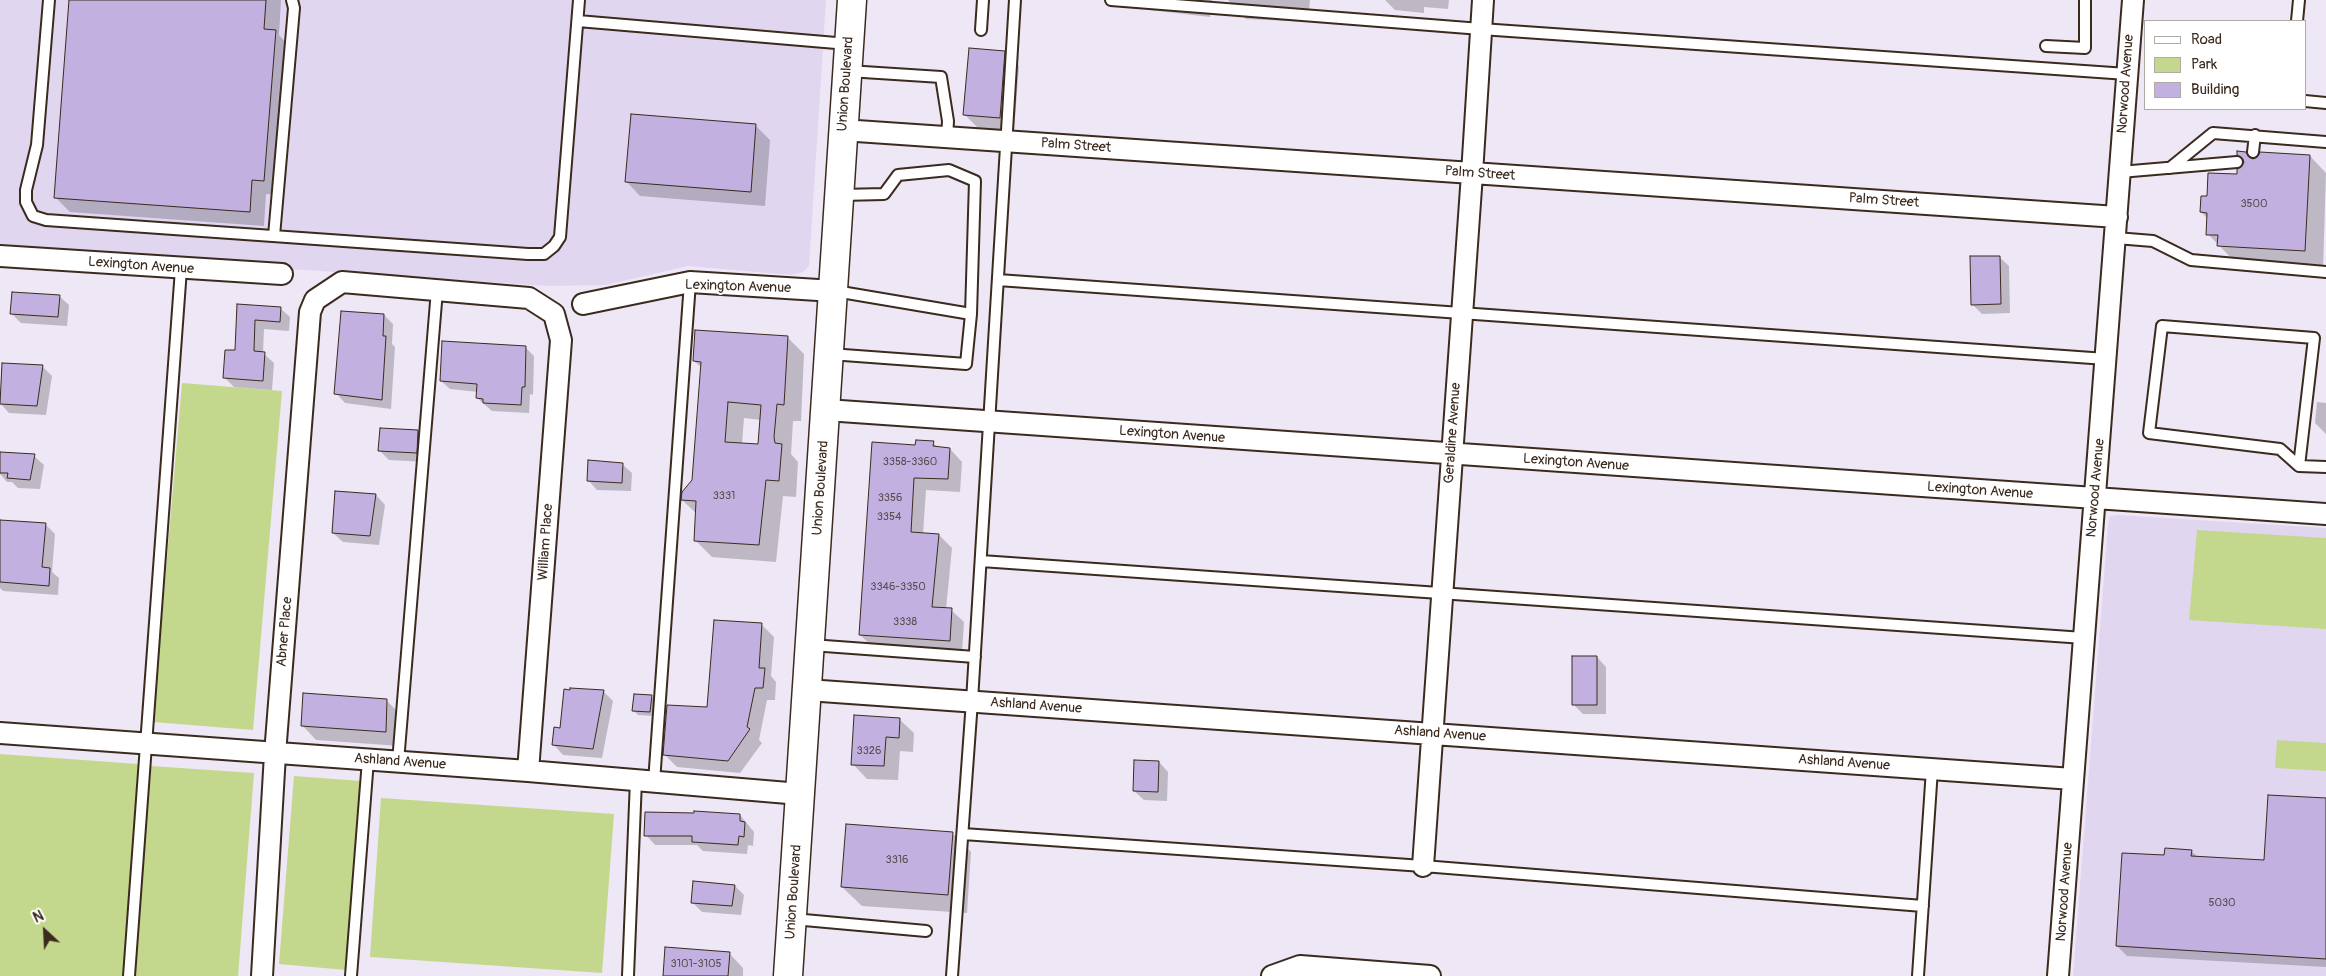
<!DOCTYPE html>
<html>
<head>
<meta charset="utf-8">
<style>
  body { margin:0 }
  #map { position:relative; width:2326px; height:976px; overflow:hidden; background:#ede7f6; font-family:Pangolin,sans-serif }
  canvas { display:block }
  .legend { position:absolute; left:2144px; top:20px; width:162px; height:90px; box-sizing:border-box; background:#fff; border:1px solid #b1aaa5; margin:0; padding:6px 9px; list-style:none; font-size:15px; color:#3b2a1e }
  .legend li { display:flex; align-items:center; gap:10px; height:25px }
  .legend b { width:25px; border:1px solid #b1aaa5 }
  .north { position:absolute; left:20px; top:906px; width:50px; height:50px; -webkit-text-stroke:4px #fff; paint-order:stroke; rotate:335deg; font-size:14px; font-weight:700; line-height:20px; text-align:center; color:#3b2a1e }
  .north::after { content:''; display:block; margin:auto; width:18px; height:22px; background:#3b2a1e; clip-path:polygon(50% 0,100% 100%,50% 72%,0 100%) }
</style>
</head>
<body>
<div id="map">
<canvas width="2326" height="976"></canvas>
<ul class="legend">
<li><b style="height:6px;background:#fff"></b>Road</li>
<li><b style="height:14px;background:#c4d88d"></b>Park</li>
<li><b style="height:14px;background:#c2b0e0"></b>Building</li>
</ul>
<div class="north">N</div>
</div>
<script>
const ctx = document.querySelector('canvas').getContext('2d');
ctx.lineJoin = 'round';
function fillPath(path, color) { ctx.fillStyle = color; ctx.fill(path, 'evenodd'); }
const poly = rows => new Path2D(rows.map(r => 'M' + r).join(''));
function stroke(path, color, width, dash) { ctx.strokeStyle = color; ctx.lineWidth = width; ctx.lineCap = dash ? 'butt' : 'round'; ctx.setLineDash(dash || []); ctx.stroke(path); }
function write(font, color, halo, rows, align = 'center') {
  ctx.font = font + ' Pangolin,sans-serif'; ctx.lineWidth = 4; ctx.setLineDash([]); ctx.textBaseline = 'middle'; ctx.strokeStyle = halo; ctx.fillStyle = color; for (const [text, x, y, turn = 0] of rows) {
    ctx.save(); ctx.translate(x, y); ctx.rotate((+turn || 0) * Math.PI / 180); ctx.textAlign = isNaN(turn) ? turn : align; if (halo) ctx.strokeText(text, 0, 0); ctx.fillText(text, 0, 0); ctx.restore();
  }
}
const built = poly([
  [0,0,826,0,809,266,803,272,792,275,688,266,605,285,549,286,0,250],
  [2118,515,2326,528,2326,976,2073,976,2108,524,2110,516]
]);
const green = poly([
  [182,383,282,391,253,730,153,722],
  [2197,530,2326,538,2326,629,2189,620],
  [2277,740,2326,743,2326,771,2275,768],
  [0,754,138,764,123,976,0,976],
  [151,766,254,773,238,976,135,976],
  [294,776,361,781,346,970,279,964],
  [381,798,614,814,602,973,370,957]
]);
const shadow = poly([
  [70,0,281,0,279,35,289,46,279,195,266,194,264,226,70,212,56,198],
  [1140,0,1212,0,1210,17,1150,10],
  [1228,0,1310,0,1308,22,1246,19],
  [1385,0,1449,0,1448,9,1424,7,1424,13,1395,10],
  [1004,52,1019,66,1014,132,979,129,965,115],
  [632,116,756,126,770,140,765,206,640,196,626,181],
  [2246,153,2253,160,2310,156,2326,173,2323,269,2238,265,2208,234,2208,219,2201,212,2208,197,2238,176,2245,161,2239,155],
  [1999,257,2009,266,2010,313,1982,314,1972,304],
  [59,296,69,305,67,326,21,323,11,313],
  [238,305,280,308,290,317,289,331,264,329,263,353,274,363,272,390,234,387,225,378,236,352],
  [384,315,393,324,392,344,395,347,391,409,345,403,336,393],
  [788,338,804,354,801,421,793,421,791,454,798,462,796,497,783,496,776,562,712,557,695,540,697,514,682,500,693,481,702,368,694,361],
  [744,418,761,420,759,445,742,444],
  [525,347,534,356,533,395,530,394,529,413,492,411,477,398,478,392,450,389,441,381],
  [3,364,42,366,52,376,46,415,9,413,0,403],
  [2317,402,2326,403,2326,434,2315,423],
  [381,429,418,432,427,441,426,462,389,460,379,450],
  [933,443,939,448,950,449,962,462,960,492,926,490,923,534,939,535,952,548,946,609,951,610,964,622,962,653,873,647,860,635,917,446],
  [0,453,34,456,44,465,40,489,18,488,12,482,7,482,0,474],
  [622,464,632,473,631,491,597,490,588,480],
  [376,495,385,505,379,545,343,542,333,533],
  [0,521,45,524,55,534,52,572,59,578,58,595,3,591,0,588],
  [761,624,774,637,771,676,776,682,775,700,767,700,759,740,762,743,740,773,677,767,664,754,708,709],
  [1597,657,1606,667,1606,714,1583,714,1573,704],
  [603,691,613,701,602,758,563,755,554,745,561,729],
  [651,696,656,701,654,716,638,715,633,710],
  [386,700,400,714,400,746,316,740,302,725],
  [899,719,914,733,913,752,900,751,898,780,867,779,853,764],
  [1159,762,1168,772,1167,801,1144,800,1134,791],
  [2326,800,2326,967,2127,956,2117,946,2165,857,2191,851,2198,857,2265,861],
  [740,815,754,832,753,846,748,845,747,854,703,851,697,845,655,845,646,835],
  [952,833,971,852,967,913,862,906,842,887],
  [735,886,744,895,741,915,702,912,692,902],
  [729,953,743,968,743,976,664,976]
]);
const building = poly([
  [69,0,266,0,264,29,276,30,264,181,252,180,250,212,54,198,69,0],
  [969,48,1005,51,1000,118,963,115,969,48],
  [631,114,756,124,751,192,625,182,631,114],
  [2237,151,2246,152,2249,157,2253,159,2258,156,2260,152,2310,155,2305,251,2217,246,2218,235,2206,235,2207,213,2200,212,2201,196,2207,196,2208,173,2237,174,2237,169,2241,167,2244,162,2242,158,2237,155,2237,151],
  [1970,256,2000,256,2001,304,1971,305,1970,256],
  [12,292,60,295,58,317,10,314,12,292],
  [237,304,281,307,280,322,255,320,254,351,265,352,263,381,223,378,225,350,235,350,237,304],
  [341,311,384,314,383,336,386,336,382,400,334,394,341,311],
  [695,330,788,336,784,405,777,404,774,437,775,443,782,444,779,481,766,480,759,545,694,541,696,501,681,500,682,492,692,480,701,362,693,361,695,330],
  [728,402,761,405,758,444,725,442,728,402],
  [442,341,526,346,525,387,522,387,521,405,483,403,483,399,476,398,477,384,440,381,442,341],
  [2,363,43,365,37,406,0,404,2,363],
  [380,428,418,430,417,453,378,451,380,428],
  [916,440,934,441,933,446,950,448,948,479,914,478,911,532,939,534,932,607,952,608,950,641,859,635,872,442,915,445,916,440],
  [0,452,35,454,30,480,7,478,8,473,0,473,0,452],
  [588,460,623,463,622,483,587,481,588,460],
  [335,491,376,494,370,536,332,533,335,491],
  [0,520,46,523,42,567,50,568,49,586,0,582,0,520],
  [714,620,762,623,759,668,765,668,763,688,755,688,747,727,750,729,728,761,663,755,667,705,707,707,714,620],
  [1572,656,1597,656,1597,705,1572,705,1572,656],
  [570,688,604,690,593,749,552,745,554,727,560,728,564,689,570,690,570,688],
  [303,693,387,699,386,732,301,726,303,693],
  [634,694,652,695,650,712,632,711,634,694],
  [854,715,900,718,899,738,886,737,884,766,851,765,854,715],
  [1134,760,1159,761,1158,792,1133,791,1134,760],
  [2268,795,2326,798,2326,959,2116,946,2122,853,2164,855,2165,848,2192,850,2191,856,2264,860,2268,795],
  [694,811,740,814,740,821,745,822,744,837,739,836,738,845,692,842,692,836,644,836,645,812,694,813,694,811],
  [846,824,953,832,948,895,841,887,846,824],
  [693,881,735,885,732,906,691,903,693,881],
  [665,947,730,952,728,976,663,976,665,947]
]);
const lane = poly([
  [49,0,37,145,26,190,26,202,33,216,46,220,528,254,544,254,554,246,560,237,579,0],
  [1111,0,1481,29,2127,74],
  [578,21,848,44],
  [2297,21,2299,0],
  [981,30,983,0],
  [2046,46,2085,48,2085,0],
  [848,71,941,77,948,121,947,138],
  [2305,101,2326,103],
  [2253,152,2255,135],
  [2170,168,2213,133,2326,142],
  [2120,172,2237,162],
  [841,195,884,194,898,175,949,170,975,181,971,314],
  [274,236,294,8,292,0],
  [2116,238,2153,241,2191,260,2326,272],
  [998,280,2106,359],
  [830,354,966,364,971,314,835,291],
  [2299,466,2314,338,2162,326,2149,433,2280,449,2299,466,2326,467],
  [981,561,2084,638],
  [811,645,975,657],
  [398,762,437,290],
  [654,782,690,282],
  [963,834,1423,866,1923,906],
  [793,919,926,931],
  [129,976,181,269],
  [351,976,368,760],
  [628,976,636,780],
  [952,976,972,701,1015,0],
  [1918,976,1932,769]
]);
const street = poly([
  [842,130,2117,217],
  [0,256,282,274],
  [583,304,690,282,834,291],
  [826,410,2326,514],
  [807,690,2073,779],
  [0,733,528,771,800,794],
  [1423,866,1472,174,1483,0],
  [262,976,275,754,310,312,315,300,342,282,529,298,554,314,561,340,528,771],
  [1272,976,1300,966,1430,976],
  [2058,976,2133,0]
]);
const secondary = poly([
  [788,976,852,0]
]);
const numberNames = [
  ["3500",2254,204],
  ["3358-3360",910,462],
  ["3331",724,496],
  ["3356",890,498],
  ["3354",889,517],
  ["3346-3350",898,587],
  ["3338",905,622],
  ["3326",869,751],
  ["3316",897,860],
  ["5030",2222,903],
  ["3101-3105",696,964]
];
const streetNames = [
  ["Union Boulevard",846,84,-86],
  ["Norwood Avenue",2126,84,-86],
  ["Palm Street",1076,146,4],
  ["Palm Street",1480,174,4],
  ["Palm Street",1884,201,4],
  ["Lexington Avenue",141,266,4],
  ["Lexington Avenue",738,287,2],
  ["Geraldine Avenue",1453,433,-86],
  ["Lexington Avenue",1172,435,4],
  ["Lexington Avenue",1576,463,4],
  ["Union Boulevard",821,488,-86],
  ["Norwood Avenue",2096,488,-85],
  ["Lexington Avenue",1980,491,4],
  ["William Place",546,542,-86],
  ["Abner Place",285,632,-85],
  ["Ashland Avenue",1036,706,4],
  ["Ashland Avenue",1440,734,4],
  ["Ashland Avenue",400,762,4],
  ["Ashland Avenue",1844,763,4],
  ["Union Boulevard",794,892,-86],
  ["Norwood Avenue",2065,892,-86]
];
fillPath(built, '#e0d6ef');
fillPath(green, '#c4d88d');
fillPath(shadow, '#0003');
fillPath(building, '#c2b0e0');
stroke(building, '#3b2a1e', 1);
stroke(lane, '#3b2a1e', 14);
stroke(street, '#3b2a1e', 24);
stroke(secondary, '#3b2a1e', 31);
stroke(lane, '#fff', 10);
stroke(street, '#fff', 20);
stroke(secondary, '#fff', 28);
write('11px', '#5d4c4e', null, numberNames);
write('14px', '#3b2a1e', '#fff', streetNames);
</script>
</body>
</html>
